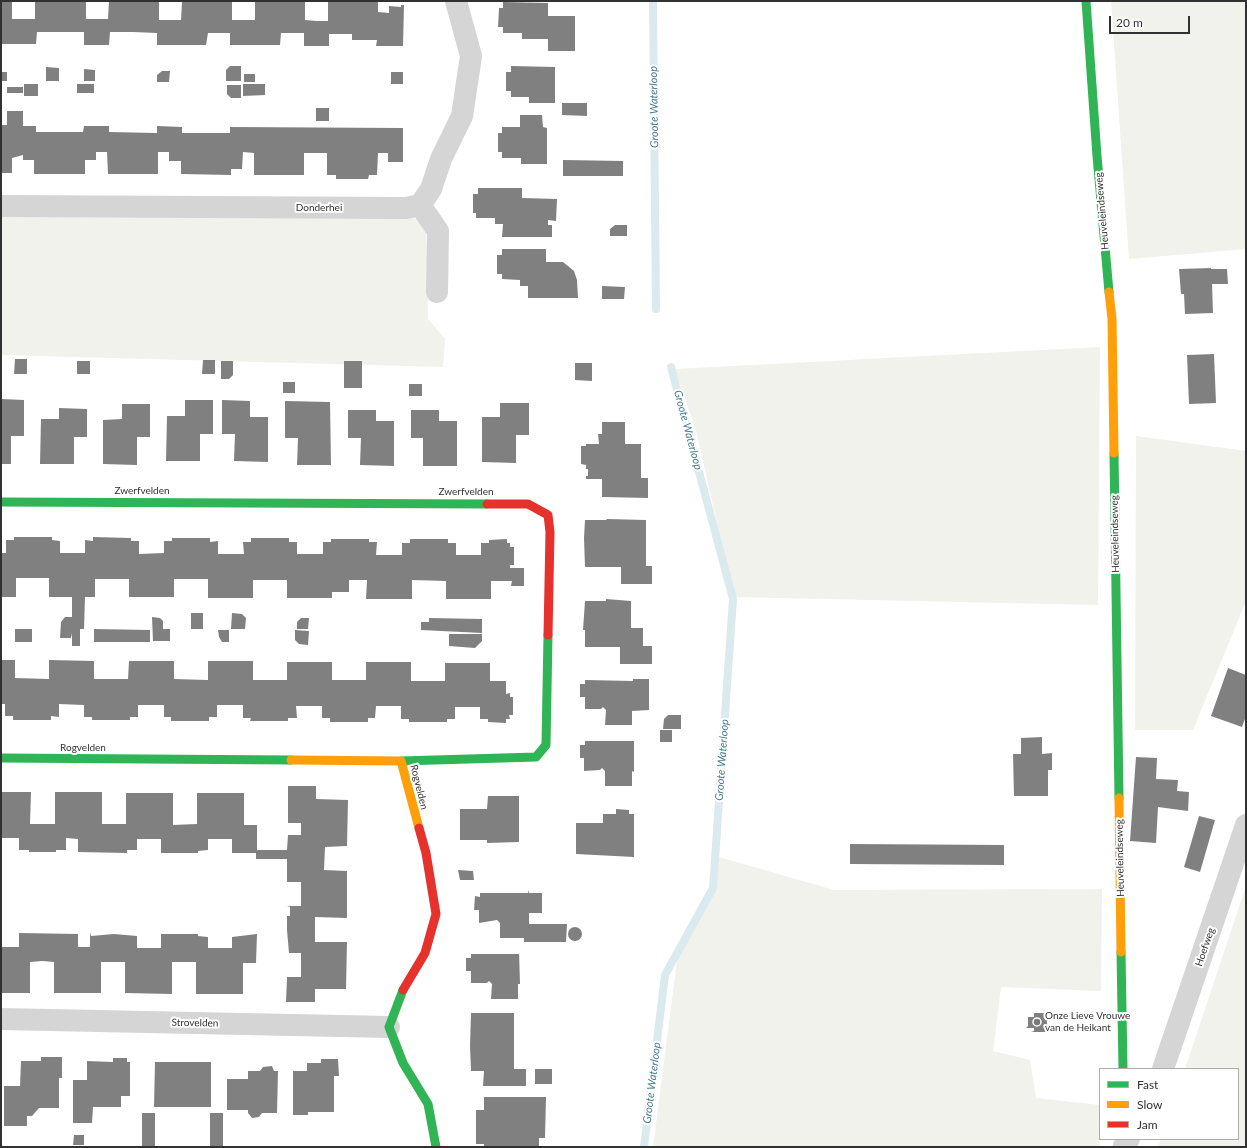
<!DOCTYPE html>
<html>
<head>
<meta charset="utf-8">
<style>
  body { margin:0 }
  #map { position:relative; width:1247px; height:1148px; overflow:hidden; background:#fff; font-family:Lato,sans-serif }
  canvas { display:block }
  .frame { position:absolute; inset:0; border:2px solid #313131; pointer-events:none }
  .legend { position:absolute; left:1099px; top:1068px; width:140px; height:72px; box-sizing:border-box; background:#fff; border:1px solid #adadad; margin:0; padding:5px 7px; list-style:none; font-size:12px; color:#313131 }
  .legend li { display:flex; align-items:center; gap:8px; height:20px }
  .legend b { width:20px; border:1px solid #adadad }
  .scale { position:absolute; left:1109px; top:16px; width:81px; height:18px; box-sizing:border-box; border:2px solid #313131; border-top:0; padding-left:5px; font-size:12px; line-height:14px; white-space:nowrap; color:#313131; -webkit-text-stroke:3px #fff; paint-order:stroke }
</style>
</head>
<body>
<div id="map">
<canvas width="1247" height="1148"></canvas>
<div class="frame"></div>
<ul class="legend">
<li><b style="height:5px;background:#30b455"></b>Fast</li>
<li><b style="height:5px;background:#ff9f0a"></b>Slow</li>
<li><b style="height:5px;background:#e5322d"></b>Jam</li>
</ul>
<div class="scale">20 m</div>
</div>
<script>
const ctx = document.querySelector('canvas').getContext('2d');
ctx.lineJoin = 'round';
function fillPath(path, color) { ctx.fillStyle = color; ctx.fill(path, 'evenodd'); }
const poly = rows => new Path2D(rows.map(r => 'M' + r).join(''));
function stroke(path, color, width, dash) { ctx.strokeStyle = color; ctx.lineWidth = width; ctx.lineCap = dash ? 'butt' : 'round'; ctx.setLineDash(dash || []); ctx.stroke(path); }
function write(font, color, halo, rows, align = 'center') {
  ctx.font = font + ' Lato,sans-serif'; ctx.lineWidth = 4; ctx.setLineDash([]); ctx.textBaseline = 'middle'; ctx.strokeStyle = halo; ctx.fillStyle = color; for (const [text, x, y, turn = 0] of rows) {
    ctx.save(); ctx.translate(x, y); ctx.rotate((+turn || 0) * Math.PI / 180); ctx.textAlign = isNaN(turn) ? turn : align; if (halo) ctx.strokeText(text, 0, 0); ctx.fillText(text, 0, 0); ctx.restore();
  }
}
const green = poly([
  [1111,1,1246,1,1246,249,1129,259],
  [1,214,409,217,419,220,426,228,428,319,445,339,443,367,1,355],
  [1100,347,1098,605,734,597,696,431,675,369],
  [1136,436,1246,451,1246,601,1193,730,1135,730],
  [719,857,834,890,1102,889,1101,991,1001,987,993,1051,1030,1060,1036,1098,1100,1105,1100,1147,653,1147,677,961,718,870],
  [1246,886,1246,1147,1158,1147,1161,1139,1238,1139,1238,1069,1185,1069]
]);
const stream = poly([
  [653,1,656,309],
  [644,1147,665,975,713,888,733,599,671,367]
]);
const building = poly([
  [1,1,12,1,12,19,35,19,35,1,86,1,86,19,108,19,109,1,159,1,159,20,181,20,182,1,232,1,232,20,255,20,255,1,305,1,305,20,317,21,328,21,328,1,378,1,378,12,389,13,389,6,401,7,401,5,404,5,403,46,376,46,377,40,352,40,352,34,329,34,329,46,304,46,304,33,281,33,280,45,230,45,230,33,208,33,206,45,157,45,157,33,133,32,110,32,109,45,84,45,84,32,37,32,36,44,1,44],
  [503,2,548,3,548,16,575,16,575,51,548,51,548,39,522,39,522,33,503,33,503,27,498,27,499,8,503,8],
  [230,66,241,66,241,81,226,81,226,70],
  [511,66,555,67,555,103,529,103,529,97,511,97,511,91,506,91,506,72,511,72],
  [46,67,59,68,59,81,46,81],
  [84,69,95,70,95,81,84,81],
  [162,71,170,71,169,82,157,82,157,75],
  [1,72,7,72,7,81,1,81],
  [391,72,403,72,403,84,391,84],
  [244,74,255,74,255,82,244,82],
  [24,84,38,84,38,96,24,96],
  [77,84,94,84,94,93,77,93],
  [243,84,265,84,265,95,243,96],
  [227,85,241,85,241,98,231,98,227,94],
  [7,87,23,87,23,93,7,93],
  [562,103,587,103,587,116,562,115],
  [316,108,329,108,329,121,316,121],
  [7,111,23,111,23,126,36,126,36,132,83,132,84,126,109,126,109,132,157,133,157,126,182,127,182,133,230,133,230,127,403,128,403,162,388,162,388,153,378,153,377,175,369,175,368,179,336,179,336,175,327,175,327,153,304,153,304,175,254,175,254,153,243,152,242,169,231,169,231,175,181,174,181,161,169,161,169,152,158,152,158,174,108,174,107,152,96,152,96,160,85,160,85,174,34,174,34,160,23,160,23,155,12,158,12,173,1,173,1,125,7,125],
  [520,115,542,115,543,127,547,128,547,164,521,164,521,158,502,158,502,152,498,152,498,133,502,133,502,127,520,127],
  [563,160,623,161,623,176,563,176],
  [478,188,522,188,522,198,557,199,556,221,548,220,548,225,552,225,552,237,502,237,503,224,495,224,495,218,476,218,476,213,473,213,473,194,478,194],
  [615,225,627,225,627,236,610,236,610,229],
  [502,249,546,249,546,262,563,262,574,271,577,280,578,298,528,298,528,286,520,286,520,280,502,279,502,274,497,274,497,255,502,255],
  [1211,268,1211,269,1227,269,1228,284,1212,284,1213,313,1185,314,1184,294,1181,294,1179,269],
  [602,286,625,287,624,299,602,299],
  [1214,354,1216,403,1189,404,1187,355],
  [15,359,27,359,27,374,14,374],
  [203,360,215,360,215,374,202,374],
  [77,361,90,361,90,374,77,374],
  [221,361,233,361,233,375,229,379,221,379],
  [344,361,362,361,362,388,344,388],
  [575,363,592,363,592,381,575,380],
  [283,382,295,382,295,393,283,393],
  [409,384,422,384,422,396,409,396],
  [1,399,24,400,24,436,11,436,11,464,1,464],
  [185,400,213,400,213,434,200,434,200,461,166,461,167,416,185,416],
  [222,400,250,401,250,417,268,417,268,462,234,461,235,434,222,434],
  [285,401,330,402,331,465,297,465,298,438,285,438],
  [500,403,529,403,529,435,516,435,516,463,482,462,482,417,500,417],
  [122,404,150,404,150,437,137,437,137,465,103,464,103,420,122,419],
  [59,408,87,409,87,437,74,437,74,464,40,464,41,419,59,419],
  [348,410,376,410,376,421,394,421,394,466,360,465,361,438,348,438],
  [411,410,439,410,439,421,457,421,457,466,423,466,423,438,411,438],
  [602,422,625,422,625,444,641,444,641,478,648,478,648,498,602,497,602,479,586,479,586,476,588,476,588,469,586,469,586,465,581,464,581,446,586,446,586,444,599,444,598,434,602,434],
  [607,519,646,520,646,566,652,566,652,584,621,584,621,567,585,567,584,538,585,520,606,520],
  [14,537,52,537,52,540,60,541,60,553,85,553,85,540,93,541,93,537,131,538,131,541,139,541,139,554,164,553,164,541,172,541,172,538,210,538,210,542,218,541,218,554,244,554,243,542,251,542,251,538,289,538,289,542,297,542,297,554,323,554,323,542,331,542,331,539,369,539,369,542,377,542,376,555,402,555,402,543,410,543,410,539,448,539,448,543,456,543,456,555,481,555,481,543,489,543,489,540,507,539,507,543,510,543,510,547,514,547,514,565,510,565,510,568,524,568,524,586,511,586,512,581,491,581,491,599,446,599,446,581,412,580,412,599,366,599,367,580,349,580,349,592,332,592,332,598,287,598,287,580,253,580,253,598,208,598,208,579,174,579,174,597,129,597,129,579,95,579,95,597,85,597,84,629,80,629,80,646,72,646,72,633,71,638,60,638,61,622,65,617,72,617,72,597,49,597,49,578,16,578,16,597,1,597,1,553,6,553,6,540,14,540],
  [606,599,631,601,631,628,643,628,643,646,652,646,652,664,620,664,620,647,585,647,585,630,583,630,585,601,606,601],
  [191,613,203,613,203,629,191,629],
  [232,613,242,614,246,618,245,629,231,629],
  [152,617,160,618,163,621,163,629,170,629,170,641,153,641],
  [301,618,309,618,308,629,297,629,297,622],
  [429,618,482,619,482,633,421,630,421,622,429,622],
  [15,629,32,629,32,642,15,642],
  [94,629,150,630,150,642,94,642],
  [218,630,229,630,229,642,222,642,219,637],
  [295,630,309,631,308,645,299,644,295,640],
  [449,634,482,634,482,641,475,648,449,646],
  [1,660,15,660,15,678,49,679,49,660,94,661,94,679,128,679,129,661,174,661,174,679,208,680,208,661,253,661,253,680,287,680,287,662,332,662,332,680,366,680,366,662,411,662,411,681,445,681,445,663,490,663,490,681,506,681,506,694,510,693,510,697,513,697,513,715,509,715,510,719,506,719,506,723,488,722,488,719,480,719,480,707,455,707,455,719,447,719,447,722,409,722,409,719,401,719,401,706,376,706,375,718,368,718,368,722,330,722,330,718,322,718,322,706,296,706,297,718,288,718,288,721,250,721,251,718,243,718,243,705,217,705,217,717,209,717,209,721,171,721,171,717,164,717,164,705,138,705,138,717,130,717,130,720,92,720,92,717,84,717,84,705,59,704,59,717,51,716,51,720,13,720,13,716,5,716,5,704,1,704],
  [1228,668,1246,675,1246,716,1242,727,1211,716],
  [633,679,649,679,649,710,632,711,632,725,605,725,606,710,603,707,601,709,585,709,585,697,580,697,580,684,585,684,585,680,633,681],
  [668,715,681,715,681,729,663,729,664,719],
  [660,730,672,730,672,742,660,742],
  [1042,737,1042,754,1052,753,1052,770,1048,770,1048,796,1014,796,1013,754,1021,754,1021,738],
  [585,741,634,741,634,772,632,771,632,786,605,786,605,771,602,768,600,770,584,771,584,758,580,758,580,745,585,745],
  [1136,757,1157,758,1156,779,1178,780,1177,791,1189,792,1188,811,1158,807,1156,843,1130,841],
  [288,786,316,786,316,799,348,800,347,846,325,847,324,870,347,871,347,918,315,917,315,942,347,942,346,989,315,989,315,1002,286,1002,287,977,301,977,301,953,289,953,287,930,287,916,290,916,290,907,287,906,301,906,301,882,287,882,287,859,256,859,256,853,232,853,232,839,208,839,208,850,198,851,198,853,161,853,161,839,137,839,137,850,127,850,127,853,78,852,78,839,66,838,66,850,56,850,56,852,29,852,29,850,19,850,19,838,1,838,1,792,31,792,30,824,55,824,55,792,102,792,102,824,126,824,126,793,173,793,173,825,197,824,197,793,244,793,244,825,257,825,257,850,287,850,288,835,301,835,301,823,288,823],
  [488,796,519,796,519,842,487,843,487,840,460,840,460,809,487,809],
  [616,809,629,810,629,814,634,814,634,857,576,854,576,823,603,823,603,814,616,814],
  [1199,816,1215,820,1200,872,1184,867],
  [850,844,1004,845,1004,865,850,864],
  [458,870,473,871,474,880,460,880],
  [528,890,529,893,542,893,542,913,529,913,529,924,567,924,566,942,524,942,524,938,500,938,500,923,497,920,479,923,479,910,474,910,475,896,480,897,480,893,528,893],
  '568 934a7 7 0 1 1 14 0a7 7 0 1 1-14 0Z',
  [90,932,91,936,114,934,137,936,137,948,161,948,161,934,198,934,198,936,208,937,208,948,232,948,232,937,257,934,256,963,243,963,243,994,196,994,196,962,172,962,172,994,125,993,125,962,101,962,101,993,54,993,54,962,42,961,30,962,30,993,1,993,1,947,19,947,19,933,78,934,78,947,90,947],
  [519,950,520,984,518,984,518,999,491,999,492,984,489,981,487,983,471,983,471,971,466,971,466,958,471,958,471,954,519,954],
  [1046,1011,1047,1011,1047,1026,1053,1026,1053,1032,1031,1032,1034,1031,1034,1028,1026,1028,1028,1026,1028,1017,1034,1017,1034,1013,1046,1013],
  [471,1013,514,1013,514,1069,526,1069,526,1086,483,1086,484,1071,471,1071,470,1046],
  [41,1057,62,1057,62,1078,59,1078,59,1108,39,1108,32,1116,27,1116,27,1126,4,1126,4,1086,20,1086,21,1061,41,1061],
  [113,1058,127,1058,127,1062,130,1062,130,1096,121,1096,121,1107,93,1107,92,1123,73,1123,73,1080,87,1080,87,1061,113,1062],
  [321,1059,338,1059,339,1076,334,1076,334,1112,308,1112,308,1115,293,1115,293,1071,307,1071,307,1063,321,1063],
  [155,1062,211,1062,211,1107,154,1107],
  [272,1066,274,1071,278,1071,277,1113,262,1113,259,1117,252,1118,248,1113,248,1110,227,1110,227,1079,248,1079,248,1071,260,1071,263,1067],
  [535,1069,552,1069,552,1084,535,1084],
  [484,1097,546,1097,545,1138,539,1138,539,1147,484,1147,484,1144,476,1144,476,1110,484,1110],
  [142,1113,155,1113,155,1147,142,1147],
  [210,1113,223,1113,223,1147,210,1147],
  [74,1135,84,1135,84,1145,73,1145]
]);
const street = poly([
  [420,205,438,231,437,292],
  [1,206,406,208,420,205,431,189,441,159,462,116,471,56,456,1],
  [1,1019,389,1027],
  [1163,1069,1246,825],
  [1124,1146,1129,1139]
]);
const fast = poly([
  [1086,1,1097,156,1109,292],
  [1114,453,1119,798],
  [1,502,487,504],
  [1,758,291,760],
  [401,761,536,757,546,745,548,635],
  [1121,952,1123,1069],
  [403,990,389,1027,403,1063,428,1104,436,1147]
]);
const slow = poly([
  [1109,292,1112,319,1114,453],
  [291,760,401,761,419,828],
  [1119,798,1121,952]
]);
const jam = poly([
  [487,504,528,504,548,515,550,532,548,635],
  [403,990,425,953,436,914,426,853,419,828]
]);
const markers = [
  [1037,1022,4,"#797979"]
];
const streetNames = [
  ["Donderhei",319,208],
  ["Heuveleindseweg",1102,211,-95],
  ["Zwerfvelden",142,491],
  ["Zwerfvelden",466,492],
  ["Heuveleindseweg",1115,534,-91],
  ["Rogvelden",83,748],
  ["Rogvelden",419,787,76],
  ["Heuveleindseweg",1120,858,-91],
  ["Hoefweg",1205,947,-71],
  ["Strovelden",195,1023,1]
];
const poiNames = [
  ["Onze Lieve Vrouwe",1045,1016],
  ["van de Heikant",1045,1028]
];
const waterNames = [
  ["Groote Waterloop",654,107,-91],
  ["Groote Waterloop",688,430,75],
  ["Groote Waterloop",722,760,-86],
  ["Groote Waterloop",652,1083,-83]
];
fillPath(green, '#f0f2eb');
stroke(stream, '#dbeaef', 8);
fillPath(building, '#808080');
stroke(street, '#d5d5d5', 22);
stroke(fast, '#30b455', 9);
stroke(slow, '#ff9f0a', 9);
stroke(jam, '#e5322d', 9);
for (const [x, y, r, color] of markers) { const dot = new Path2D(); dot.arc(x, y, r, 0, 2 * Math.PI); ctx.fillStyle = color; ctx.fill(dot); stroke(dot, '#fff', 1.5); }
write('10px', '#313131', '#fff', streetNames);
write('10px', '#313131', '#fff', poiNames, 'left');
write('italic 11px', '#457b8d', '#fff', waterNames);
</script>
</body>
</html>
